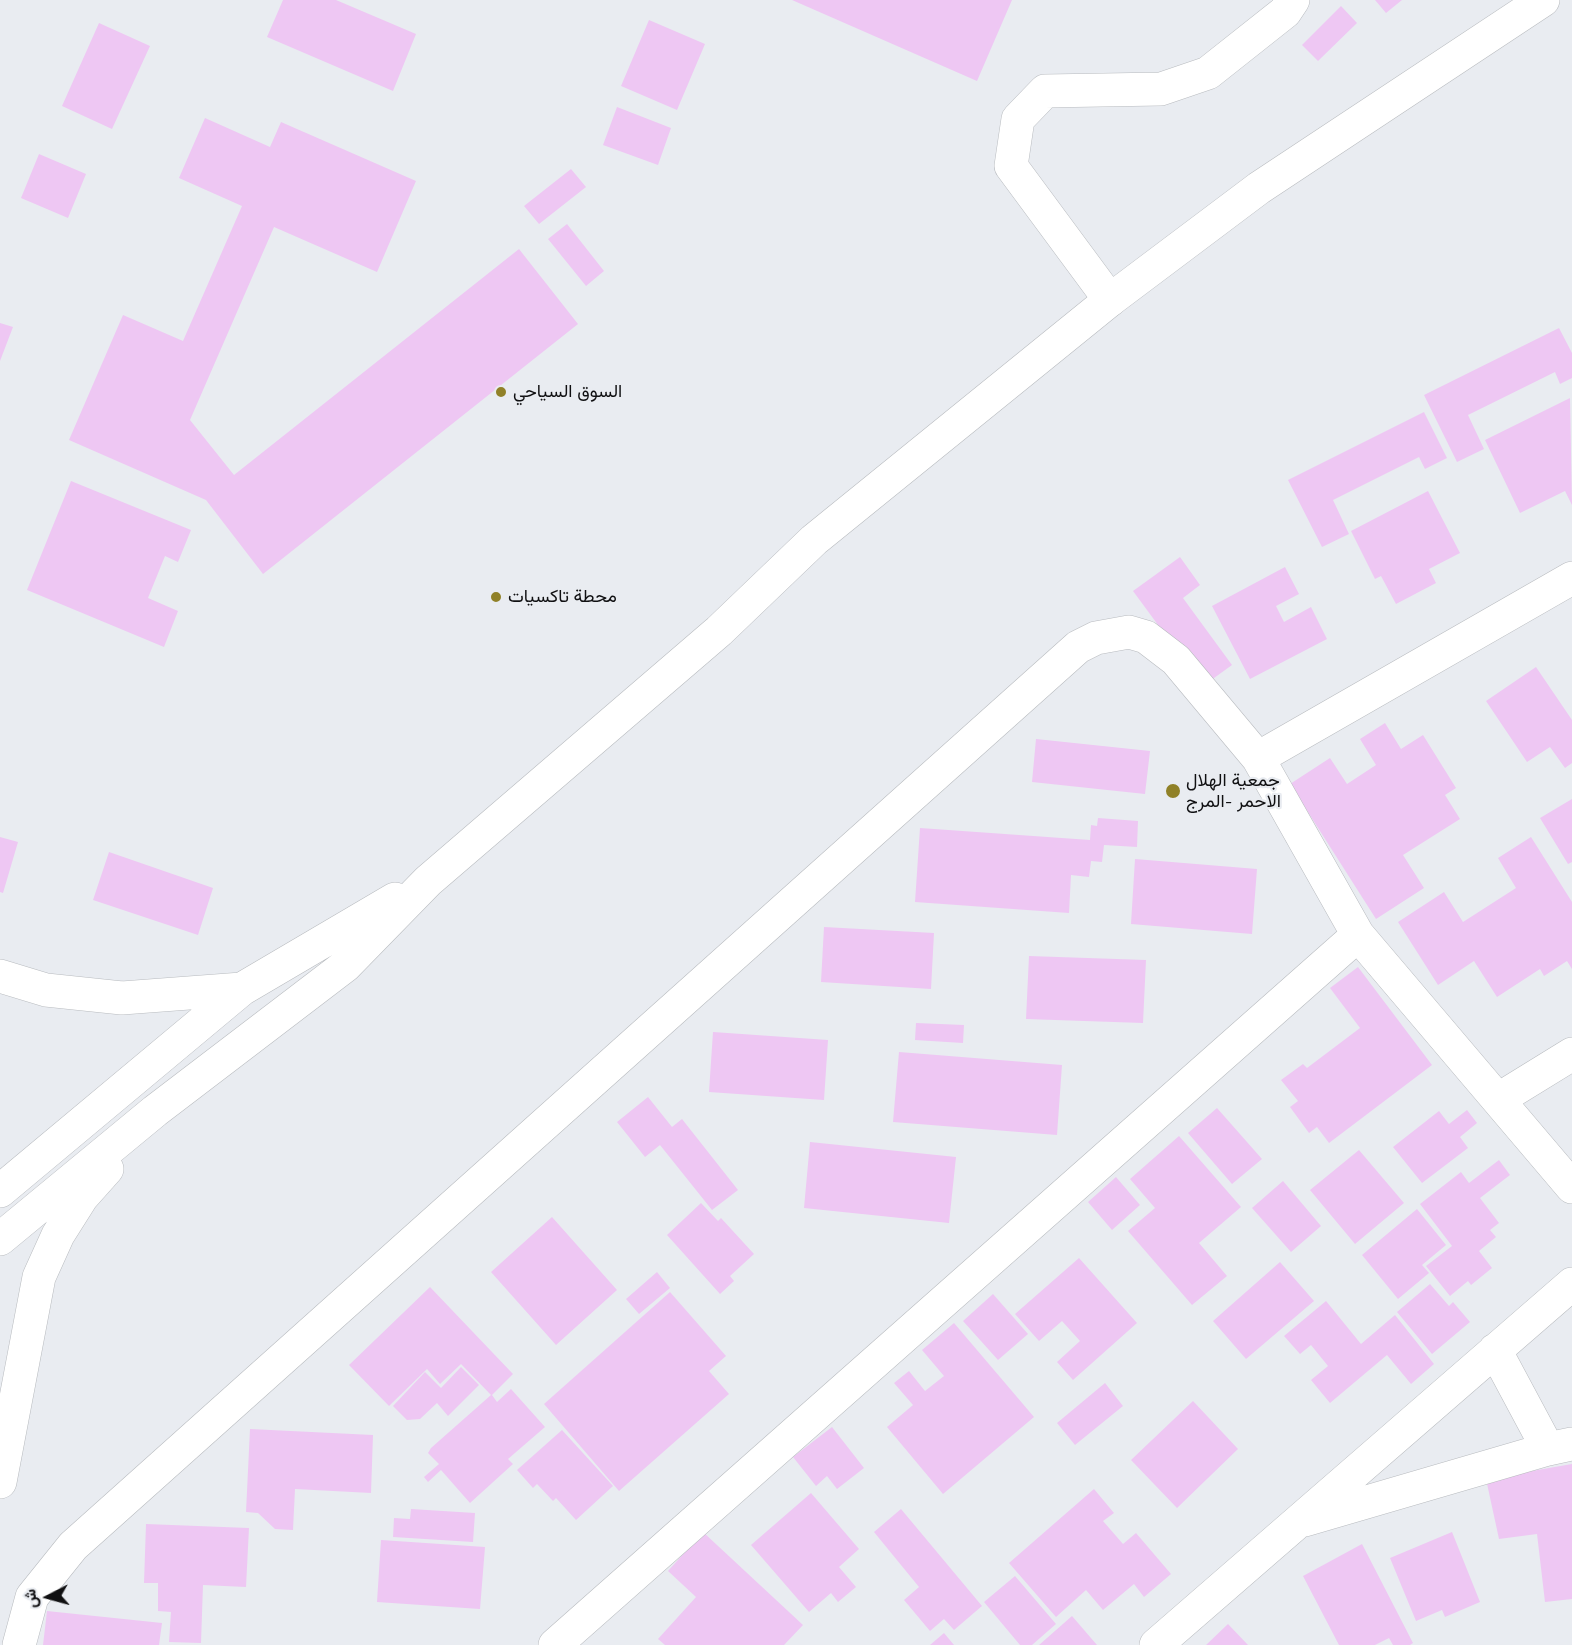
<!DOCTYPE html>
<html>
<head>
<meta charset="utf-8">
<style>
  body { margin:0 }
  #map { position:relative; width:1572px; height:1645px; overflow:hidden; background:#e9ecf1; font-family:Mulish,Vazirmatn,sans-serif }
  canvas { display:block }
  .north { position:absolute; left:18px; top:1567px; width:60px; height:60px; -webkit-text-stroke:4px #e9ecf1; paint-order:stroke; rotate:264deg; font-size:16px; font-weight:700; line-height:24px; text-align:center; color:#101012 }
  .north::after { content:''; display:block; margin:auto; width:21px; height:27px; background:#101012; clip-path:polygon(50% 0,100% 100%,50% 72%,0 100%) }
</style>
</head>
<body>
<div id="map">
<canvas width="1572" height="1645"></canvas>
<div class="north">ش</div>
</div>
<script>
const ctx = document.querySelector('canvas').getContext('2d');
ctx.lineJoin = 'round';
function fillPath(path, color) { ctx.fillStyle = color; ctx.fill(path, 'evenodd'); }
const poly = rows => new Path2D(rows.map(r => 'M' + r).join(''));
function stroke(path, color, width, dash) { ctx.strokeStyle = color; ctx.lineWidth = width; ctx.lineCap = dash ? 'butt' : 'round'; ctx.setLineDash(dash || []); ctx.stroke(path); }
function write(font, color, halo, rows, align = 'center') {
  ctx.font = font + ' Mulish,Vazirmatn,sans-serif'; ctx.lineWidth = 4.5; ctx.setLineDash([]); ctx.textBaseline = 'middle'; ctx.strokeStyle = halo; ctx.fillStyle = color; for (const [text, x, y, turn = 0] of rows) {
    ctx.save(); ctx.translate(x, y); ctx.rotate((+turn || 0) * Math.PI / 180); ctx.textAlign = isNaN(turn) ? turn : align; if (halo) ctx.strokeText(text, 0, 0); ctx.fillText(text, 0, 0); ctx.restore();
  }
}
const building = poly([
  [283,0,336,0,416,34,393,91,267,37],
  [792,0,1012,0,977,81],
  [1375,0,1402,0,1386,13],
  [1341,6,1357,23,1318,61,1302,45],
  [649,20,705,44,677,110,621,86],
  [99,23,150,46,112,129,62,106],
  [617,107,671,128,658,165,603,145],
  [205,118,270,147,281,122,416,181,377,272,274,227,190,420,234,475,519,249,578,324,263,574,206,500,69,440,123,315,183,341,242,206,179,178],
  [39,154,86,174,68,218,21,198],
  [571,169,586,187,539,224,524,206],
  [567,224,604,271,586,286,548,239],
  [0,323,13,327,0,361],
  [1559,328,1572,353,1572,378,1560,384,1555,372,1468,415,1484,449,1457,462,1424,395],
  [1570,398,1572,505,1565,491,1520,513,1485,440],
  [1424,412,1447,458,1425,469,1419,457,1333,500,1349,534,1322,547,1288,480],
  [71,481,191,530,178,562,165,556,148,598,178,611,164,647,27,590],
  [1428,491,1460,553,1429,569,1436,583,1396,604,1381,576,1375,579,1351,531],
  [1180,557,1200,585,1183,598,1232,665,1203,686,1133,591],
  [1285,567,1299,594,1276,606,1284,622,1311,607,1327,639,1250,679,1212,606],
  [1536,667,1572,720,1572,763,1565,768,1550,747,1527,762,1486,701],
  [1385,723,1401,749,1423,735,1456,788,1445,795,1460,819,1403,855,1424,888,1376,919,1290,784,1330,758,1347,784,1376,765,1360,739],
  [1036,739,1150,751,1145,794,1032,782],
  [1572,799,1572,862,1568,864,1540,818],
  [1098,818,1138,821,1137,847,1104,845,1102,862,1091,861,1089,877,1071,875,1069,913,915,902,920,828,1090,840,1091,825,1097,826],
  [0,837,18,842,3,893,0,892],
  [1531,837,1572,902,1572,969,1567,961,1544,976,1540,969,1497,997,1474,961,1438,985,1398,922,1444,892,1463,922,1516,888,1498,858],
  [109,852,213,888,198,935,93,900],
  [1135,859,1257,869,1252,934,1131,924],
  [824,927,934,933,931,989,821,982],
  [1029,956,1146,960,1143,1023,1026,1019],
  [1358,967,1432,1065,1329,1143,1317,1127,1309,1133,1290,1107,1298,1101,1281,1080,1303,1064,1307,1068,1360,1028,1330,988],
  [916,1023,964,1025,963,1043,915,1040],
  [713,1032,828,1040,824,1100,709,1092],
  [899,1052,1062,1065,1057,1135,893,1122],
  [648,1097,672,1127,682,1119,738,1190,712,1210,660,1145,645,1157,617,1122],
  [1217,1108,1262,1159,1232,1184,1188,1133],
  [1467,1110,1477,1123,1460,1137,1468,1148,1422,1183,1393,1147,1439,1111,1449,1124],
  [1179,1136,1241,1207,1199,1243,1227,1276,1192,1305,1128,1231,1155,1208,1130,1179],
  [810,1142,956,1157,949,1223,804,1208],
  [1359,1150,1404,1203,1355,1244,1310,1190],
  [1499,1160,1510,1175,1480,1198,1499,1223,1490,1230,1496,1237,1479,1251,1492,1268,1471,1285,1468,1281,1450,1296,1426,1266,1452,1246,1420,1204,1461,1172,1469,1183],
  [1116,1177,1140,1205,1112,1230,1088,1202],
  [1283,1181,1321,1226,1291,1252,1252,1208],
  [701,1203,718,1221,721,1218,754,1254,730,1276,734,1281,720,1294,667,1235],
  [1417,1209,1446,1245,1422,1265,1429,1273,1398,1299,1362,1255],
  [552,1217,617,1290,556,1345,491,1272],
  [1079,1258,1137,1323,1073,1380,1057,1362,1080,1341,1062,1321,1039,1341,1015,1314],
  [1280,1262,1314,1301,1246,1359,1213,1321],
  [657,1272,670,1288,639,1314,626,1299],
  [1430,1284,1449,1306,1453,1302,1470,1322,1432,1354,1397,1312],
  [430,1287,513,1374,492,1395,497,1402,511,1389,545,1427,508,1459,513,1464,470,1503,441,1470,428,1482,424,1477,439,1464,428,1453,431,1448,491,1395,461,1364,440,1384,427,1369,389,1406,349,1365],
  [670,1292,726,1356,709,1371,729,1394,619,1491,544,1404],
  [993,1294,1028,1334,998,1360,963,1321],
  [1326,1301,1361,1344,1395,1315,1434,1364,1411,1384,1387,1355,1330,1403,1311,1380,1328,1366,1311,1345,1300,1354,1284,1336],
  [954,1323,1034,1417,943,1494,887,1427,913,1405,894,1383,909,1371,925,1391,944,1376,922,1350],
  [461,1367,479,1385,448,1416,437,1403,420,1419,407,1420,393,1406,425,1372,441,1388],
  [1105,1383,1123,1406,1075,1445,1057,1423],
  [1193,1401,1238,1449,1177,1508,1131,1460],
  [832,1427,864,1468,837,1489,827,1476,816,1486,793,1457],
  [250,1429,373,1435,371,1493,295,1489,293,1530,275,1529,258,1513,246,1512],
  [562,1430,613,1486,576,1520,556,1498,553,1501,537,1484,533,1488,517,1470],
  [1572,1464,1572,1599,1545,1602,1537,1534,1499,1539,1486,1479],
  [1094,1489,1114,1513,1103,1521,1123,1544,1136,1533,1171,1574,1144,1597,1134,1584,1103,1610,1086,1590,1056,1617,1009,1563],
  [811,1493,859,1549,839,1567,856,1587,838,1602,831,1593,809,1612,751,1545],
  [411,1509,475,1513,473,1542,393,1537,394,1518,410,1519],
  [901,1509,982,1606,954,1630,944,1619,930,1631,904,1600,919,1587,874,1532],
  [146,1524,249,1528,246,1587,203,1585,201,1643,169,1642,171,1612,158,1611,158,1583,144,1583],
  [703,1532,803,1625,784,1645,665,1645,658,1639,696,1597,668,1571],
  [1452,1532,1480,1602,1445,1617,1442,1610,1416,1621,1390,1558],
  [381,1540,485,1547,480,1609,377,1602],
  [1362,1544,1413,1643,1410,1645,1393,1645,1389,1638,1375,1645,1339,1645,1303,1576],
  [1015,1576,1056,1624,1032,1645,1020,1645,984,1602],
  [47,1611,162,1623,159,1645,43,1645],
  [1072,1616,1097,1645,1039,1645],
  [1228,1624,1248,1645,1206,1645],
  [944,1633,954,1645,930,1645]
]);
const minor = poly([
  [1110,300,1011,166,1018,119,1045,91,1161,89,1208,73,1285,12,1293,0],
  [1258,758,1572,578],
  [1499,1099,1572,1054],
  [1495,1350,1548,1449],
  [1305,1520,1548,1449,1572,1444],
  [19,1645,32,1597,73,1546,1078,647,1096,638,1129,632,1146,637,1176,660,1258,758,1358,935,1572,1187],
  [555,1645,1358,935],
  [1156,1645,1572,1284]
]);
const major = poly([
  [0,976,46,990,122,998,242,989],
  [0,1191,242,989,395,899],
  [0,1239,155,1111,345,966,428,881,719,631,814,540,1110,300,1259,188,1543,0],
  [0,1482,39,1277,58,1235,82,1197,107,1169]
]);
const markers = [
  [501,392,6,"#908128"],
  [496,597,6,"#908128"],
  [1173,791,8,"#908128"]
];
const poiNames = [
  ["السوق السياحي",513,392],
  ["محطة تاكسيات",508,597],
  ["جمعية الهلال",1186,781],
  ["الاحمر -المرج",1186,802]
];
fillPath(building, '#eec7f3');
stroke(minor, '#b8bbbf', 34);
stroke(major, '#b8bbbf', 34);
stroke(minor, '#fff', 33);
stroke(major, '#fff', 33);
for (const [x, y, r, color] of markers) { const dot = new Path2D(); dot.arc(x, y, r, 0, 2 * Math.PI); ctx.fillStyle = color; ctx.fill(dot); stroke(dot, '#e9ecf1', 2); }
write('18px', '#101012', '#e9ecf1', poiNames, 'left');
</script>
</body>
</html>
